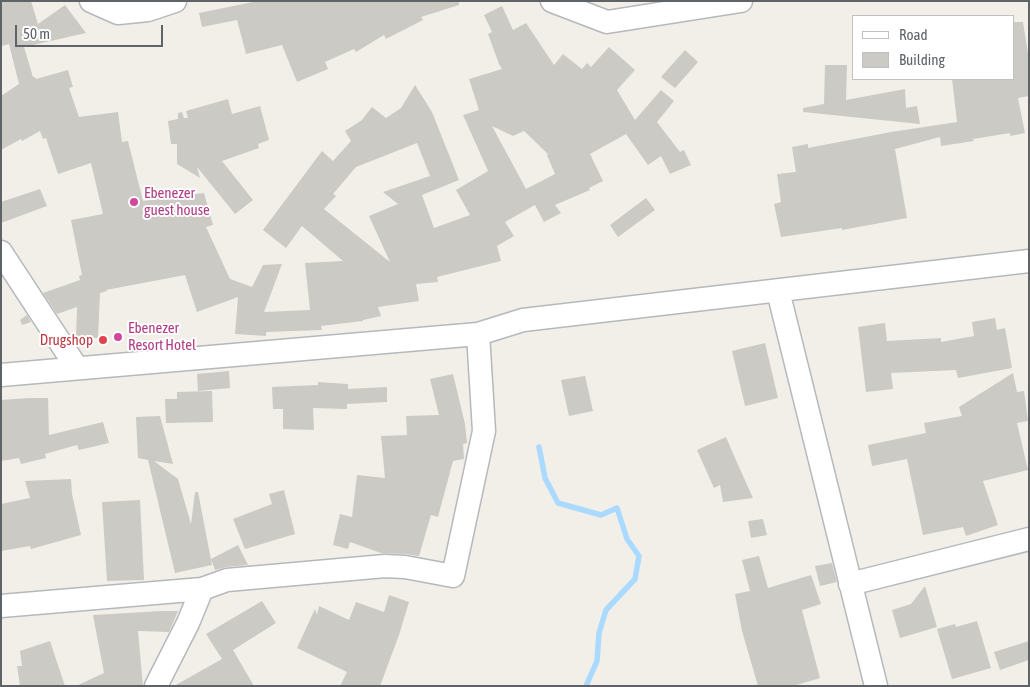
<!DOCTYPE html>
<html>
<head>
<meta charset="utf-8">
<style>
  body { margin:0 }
  #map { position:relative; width:1030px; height:687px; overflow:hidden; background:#f1efe8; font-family:"Asap Condensed",sans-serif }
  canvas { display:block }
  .frame { position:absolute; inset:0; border:2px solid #5f6368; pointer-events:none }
  .legend { position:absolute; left:852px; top:15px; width:162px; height:65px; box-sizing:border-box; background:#fff; border:1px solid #bfc1c3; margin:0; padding:6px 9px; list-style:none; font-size:15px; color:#5f6368 }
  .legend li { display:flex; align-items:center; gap:10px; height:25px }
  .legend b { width:25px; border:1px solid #bfc1c3 }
  .scale { position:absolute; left:15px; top:25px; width:148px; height:22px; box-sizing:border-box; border:2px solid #5f6368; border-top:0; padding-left:6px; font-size:15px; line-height:18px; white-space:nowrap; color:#5f6368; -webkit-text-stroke:4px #fff; paint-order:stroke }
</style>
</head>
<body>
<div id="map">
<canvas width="1030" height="687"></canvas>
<div class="frame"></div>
<ul class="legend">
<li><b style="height:6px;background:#fff"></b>Road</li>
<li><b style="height:14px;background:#cccac5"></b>Building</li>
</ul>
<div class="scale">50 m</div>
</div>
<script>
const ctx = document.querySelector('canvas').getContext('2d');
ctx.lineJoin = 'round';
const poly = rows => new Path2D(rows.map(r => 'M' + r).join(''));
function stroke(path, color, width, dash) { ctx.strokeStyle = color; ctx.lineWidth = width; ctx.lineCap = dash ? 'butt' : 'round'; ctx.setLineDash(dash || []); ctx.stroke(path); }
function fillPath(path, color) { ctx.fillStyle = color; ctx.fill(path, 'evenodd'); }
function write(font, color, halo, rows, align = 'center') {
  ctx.font = font + ' "Asap Condensed",sans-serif'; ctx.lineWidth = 4; ctx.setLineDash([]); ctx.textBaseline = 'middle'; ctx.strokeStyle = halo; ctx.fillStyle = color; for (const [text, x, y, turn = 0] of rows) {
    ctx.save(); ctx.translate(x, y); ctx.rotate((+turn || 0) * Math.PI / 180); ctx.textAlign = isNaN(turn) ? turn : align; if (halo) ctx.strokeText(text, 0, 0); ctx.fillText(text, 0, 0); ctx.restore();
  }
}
const stream = poly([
  [539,447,545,478,558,503,601,515,617,508,627,539,639,556,635,579,606,610,599,633,597,661,586,686]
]);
const building = poly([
  [1,1,31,1,38,24,65,5,86,33,24,47,33,77,35,77,36,79,68,70,73,87,69,88,79,117,118,112,122,142,128,141,143,201,204,193,213,225,206,227,230,279,252,287,263,265,282,264,264,312,310,310,305,263,343,261,302,226,286,248,263,230,322,151,333,161,351,141,345,131,362,120,372,107,386,118,401,108,415,85,432,112,459,180,422,195,434,228,470,215,456,190,488,171,463,115,479,110,469,79,502,69,499,64,488,34,492,32,484,15,502,6,513,30,526,23,554,65,563,54,582,69,587,63,591,67,609,47,635,70,617,90,635,120,661,90,674,101,657,122,680,152,684,150,691,165,670,174,661,156,648,165,626,134,590,154,603,181,589,188,590,190,555,205,561,213,544,222,535,205,505,222,514,236,497,246,501,261,437,277,438,282,416,284,419,301,378,307,381,316,363,320,363,321,321,326,322,330,266,332,266,336,235,334,238,297,197,312,185,275,106,290,107,291,100,293,98,338,76,337,77,307,57,314,43,293,80,280,79,276,82,275,71,220,103,214,91,163,58,174,46,138,43,139,40,131,22,141,21,139,1,150,1,96,19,84,9,44,1,46],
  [492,126,513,136,524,131,548,154,547,155,555,174,526,189],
  [417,143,430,176,383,192,398,204,369,216,390,262,324,209,336,196,333,194,356,167],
  [258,1,459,1,459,5,421,17,423,20,386,39,384,35,356,52,354,49,325,62,328,69,297,82,282,45,246,54,237,20,202,27,199,13],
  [1014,22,1023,22,1029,60,1029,96,1018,98,1025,133,1010,136,1010,133,973,139,974,141,941,146,940,137,895,149,907,218,842,230,842,228,781,237,774,204,781,202,777,174,796,172,792,147,808,144,808,148,891,132,957,122,952,79,1014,79],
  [685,50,698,62,675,88,661,77],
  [825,65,847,65,846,100,905,89,906,108,917,106,920,124,803,112,803,108,824,104],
  [228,99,232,114,260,106,269,140,258,144,259,148,222,161,253,200,235,214,197,167,200,178,177,164,177,144,171,144,168,121,178,119,178,113,182,112,184,118,188,118,186,111],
  [40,189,47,206,1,223,1,202],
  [646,198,655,210,618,237,610,225],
  [27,315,31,322,22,325,20,320],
  [995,318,997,330,1005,328,1012,368,958,378,956,370,891,373,893,389,866,392,858,327,885,323,887,341,941,338,941,342,974,336,972,322],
  [765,343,778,398,745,406,732,351],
  [229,371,230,388,198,391,197,374],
  [1013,373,1017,392,1024,391,1028,421,1017,423,1028,470,983,481,998,525,966,536,963,527,923,535,907,459,872,466,868,445,926,433,924,423,962,416,959,407],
  [453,374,465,424,467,443,463,444,464,459,453,461,438,517,431,515,419,556,406,554,381,553,350,542,348,549,333,545,340,514,352,517,357,475,385,478,381,436,407,435,406,416,439,415,430,379],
  [585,376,593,411,569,416,561,380],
  [318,382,348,384,348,389,387,387,387,402,347,404,347,409,313,408,314,430,283,429,283,409,273,409,272,387,318,385],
  [212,391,213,422,166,423,165,399,177,399,177,392],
  [30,398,48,398,49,435,103,422,109,443,79,450,77,445,45,454,46,458,21,464,19,458,1,461,1,400],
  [160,416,173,464,154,461,178,479,191,524,195,492,198,492,212,565,175,573,148,460,138,458,136,417],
  [726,437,735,458,753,498,723,502,720,485,714,488,697,450],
  [71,479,72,494,81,535,31,549,30,546,1,551,1,504,30,498,25,481],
  [284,490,295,534,245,549,233,519,272,504,269,494],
  [140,500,144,580,107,581,102,502],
  [763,519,767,535,751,538,748,521],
  [238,545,248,565,226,567,215,570,211,559],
  [759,556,768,588,811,575,821,604,802,610,820,678,793,686,758,686,742,631,735,594,750,591,742,560],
  [832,563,837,582,820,586,815,566],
  [925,586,937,627,900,638,892,610,911,604],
  [389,595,409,602,399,635,380,686,340,686,347,672,297,648,315,609,317,615,319,606,349,620,356,602,384,612],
  [262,601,276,623,233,650,254,686,174,686,222,659,206,634],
  [162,611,178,611,169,632,138,631,143,686,76,686,104,673,93,615],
  [977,621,991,668,952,679,937,629,955,624,956,627],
  [50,641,65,686,20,686,17,666,22,666,20,651],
  [1029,641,1029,660,1000,670,994,652]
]);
const minor = poly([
  [91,1,118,13,148,10,175,1],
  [552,1,607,22,741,1],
  [1,252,77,368],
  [778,291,876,686],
  [1,375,478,334,523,320,1029,261],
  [850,584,1029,539],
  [1,606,202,589],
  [156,686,188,623,202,589,227,580,385,566,405,567,453,576,484,431,478,334]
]);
const markers = [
  [134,202,5,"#d1479c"],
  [118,337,5,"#d1479c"],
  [103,340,5,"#e0444e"]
];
const hotelNames = [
  ["Ebenezer",144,193],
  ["guest house",144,210],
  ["Ebenezer",128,328],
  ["Resort Hotel",128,345]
];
const healthNames = [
  ["Drugshop",93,340]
];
stroke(stream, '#aadaff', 5.5);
fillPath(building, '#cccac5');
stroke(minor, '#b5b8bc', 25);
stroke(minor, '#fff', 22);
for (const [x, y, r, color] of markers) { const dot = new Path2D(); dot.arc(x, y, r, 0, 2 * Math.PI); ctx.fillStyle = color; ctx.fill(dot); stroke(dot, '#fff', 2); }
write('15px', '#b23c85', '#fff', hotelNames, 'left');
write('15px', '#be3a42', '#fff', healthNames, 'right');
</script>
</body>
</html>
